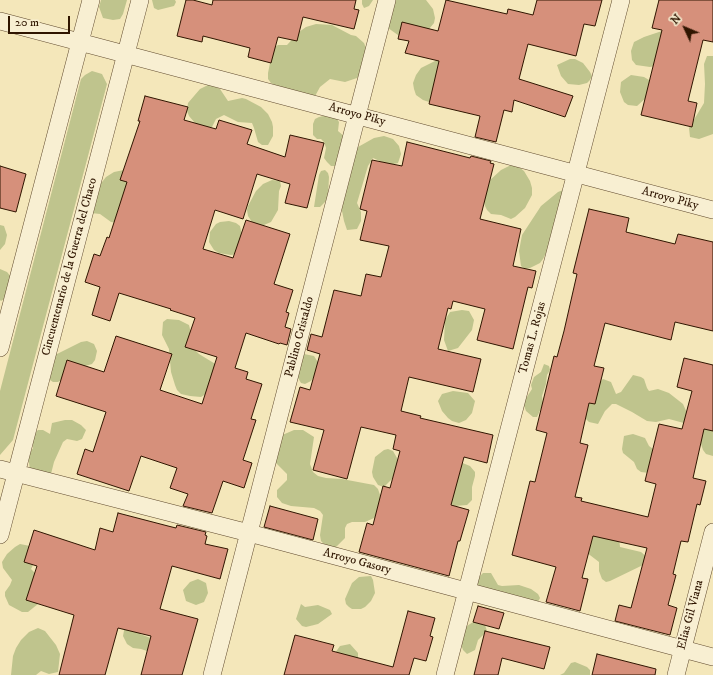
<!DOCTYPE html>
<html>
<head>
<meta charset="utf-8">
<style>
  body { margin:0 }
  #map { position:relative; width:713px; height:675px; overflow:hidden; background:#f4e7ba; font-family:"IM FELL DW Pica",serif }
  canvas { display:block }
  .north { position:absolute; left:665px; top:8px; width:40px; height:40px; -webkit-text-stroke:3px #f8efd2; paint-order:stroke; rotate:314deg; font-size:11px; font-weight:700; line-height:16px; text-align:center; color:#2f1500 }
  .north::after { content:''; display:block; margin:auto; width:14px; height:18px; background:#2f1500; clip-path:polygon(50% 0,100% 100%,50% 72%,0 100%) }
  .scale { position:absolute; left:8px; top:16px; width:62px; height:18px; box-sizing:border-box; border:2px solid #2f1500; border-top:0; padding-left:5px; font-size:12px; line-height:14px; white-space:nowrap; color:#2f1500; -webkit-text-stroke:3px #f8efd2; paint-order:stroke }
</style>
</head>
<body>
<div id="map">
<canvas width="713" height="675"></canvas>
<div class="north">N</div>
<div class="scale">20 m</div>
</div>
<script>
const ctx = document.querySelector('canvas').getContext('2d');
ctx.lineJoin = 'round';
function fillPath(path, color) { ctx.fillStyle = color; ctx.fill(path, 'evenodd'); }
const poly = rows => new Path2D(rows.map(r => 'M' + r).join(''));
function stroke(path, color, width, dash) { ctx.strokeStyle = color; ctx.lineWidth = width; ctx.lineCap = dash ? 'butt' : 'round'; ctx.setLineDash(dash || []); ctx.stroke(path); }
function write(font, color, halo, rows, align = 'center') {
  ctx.font = font + ' "IM FELL DW Pica",serif'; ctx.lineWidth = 3; ctx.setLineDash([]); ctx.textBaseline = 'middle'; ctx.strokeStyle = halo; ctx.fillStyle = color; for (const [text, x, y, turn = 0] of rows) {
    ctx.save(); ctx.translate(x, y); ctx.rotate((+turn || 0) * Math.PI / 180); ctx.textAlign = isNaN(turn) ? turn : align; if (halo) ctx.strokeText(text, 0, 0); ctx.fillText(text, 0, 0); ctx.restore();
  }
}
const green = poly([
  [101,0,127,0,123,14,120,19,113,20,103,18,99,7],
  [152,0,175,0,176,2,174,6,158,10,154,8],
  [362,0,373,0,369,6,364,8,362,4],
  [395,0,426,0,433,9,435,18,434,23,429,29,413,42,405,40,381,23],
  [316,24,332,25,351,35,356,36,364,43,368,53,362,72,357,78,345,82,330,79,320,87,314,98,280,88,271,83,268,79,268,73,273,48,278,45,287,45,299,32,306,27],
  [662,31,655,66,650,67,636,65,632,60,631,51,634,42,644,37],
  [707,56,713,56,713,134,699,139,690,137,689,128,704,103,705,84,704,64],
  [439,59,439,101,429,102,423,100,416,95,414,89,413,83,416,75,421,68],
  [570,59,575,59,583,63,590,72,592,76,590,80,587,83,579,85,568,84,561,76,557,65],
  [92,71,102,74,107,84,13,440,0,455,0,391,81,79,85,75],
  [631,75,644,77,649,80,651,84,647,97,637,106,628,105,624,102,620,92,621,82],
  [210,84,220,89,228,101,242,98,246,99,261,107,268,114,272,122,273,127,273,136,268,145,262,145,258,142,254,128,252,123,238,122,224,115,216,119,212,127,208,128,199,126,195,123,189,116,187,111,188,103,200,89],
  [328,115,337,119,339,122,338,131,345,137,337,166,331,166,327,162,324,158,326,148,324,142,321,139,317,139,313,135,313,124,315,119,319,117],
  [384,136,393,139,399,146,401,154,398,163,389,165,373,158,368,166,357,203,361,212,361,221,357,229,347,230,344,221,342,211,342,202,351,174,350,164,352,155,358,147,374,138],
  [515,164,524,171,530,181,532,188,532,195,525,208,515,217,511,219,501,215,491,214,487,210,485,206,483,197,489,181,501,170,511,165],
  [124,170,130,178,120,223,111,222,100,214,91,213,98,187,106,177,114,172],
  [325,170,328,173,329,177,328,197,325,202,320,207,314,207,319,175,321,171],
  [272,180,280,181,281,186,279,191,278,210,271,222,259,227,254,225,248,216,247,210,248,206,256,191,263,184],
  [563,190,567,191,550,245,543,259,540,263,530,268,525,269,521,266,519,251,522,235,541,206,558,192],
  [229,221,236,223,240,226,242,235,237,254,231,255,219,253,214,250,209,242,210,232,216,224,220,222],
  [0,225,4,226,7,235,5,244,0,250],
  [0,269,7,272,12,278,10,295,1,301,0,300],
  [462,310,469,311,474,320,472,330,458,348,448,351,444,340,445,320,450,312],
  [167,319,179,320,189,325,195,350,199,354,217,365,209,392,201,397,190,396,181,394,177,390,175,385,171,372,169,349,162,335,163,322],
  [87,341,94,344,97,351,95,360,92,364,85,366,58,382,53,382,47,378,55,355,81,342],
  [304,354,314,356,319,364,318,371,311,381,305,384,301,383,294,371,297,360],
  [544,364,549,366,550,370,547,375,546,384,542,396,543,404,537,417,533,417,526,411,523,403,532,389,531,385,534,377,541,372],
  [633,375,641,377,644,379,647,388,649,391,658,389,669,393,683,404,687,413,713,421,713,456,706,454,703,450,695,426,669,419,656,422,647,421,632,412,616,404,612,404,605,411,598,424,589,422,583,416,597,385,603,379,611,382,616,394,621,392],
  [453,391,468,393,475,401,472,413,466,420,459,423,452,421,448,418,442,411,438,401,442,394],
  [65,420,72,420,81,425,86,430,82,439,77,441,67,439,63,442,54,462,50,478,30,470,28,456,33,448,31,438,34,434,38,430,43,430,50,434,52,423],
  [294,430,303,430,314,437,310,464,313,472,318,476,326,478,342,479,374,485,378,489,380,495,380,507,378,513,374,518,365,522,352,522,347,524,345,528,345,538,336,547,330,548,326,546,321,541,320,535,323,515,320,511,314,508,291,506,282,503,277,497,277,490,287,480,287,474,273,460,280,436],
  [633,434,645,438,649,446,656,451,649,473,641,472,637,469,634,462,623,453,622,449,624,436],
  [388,449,393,451,397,458,398,464,392,479,384,487,378,485,373,477,372,472,375,457,384,450],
  [460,462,470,466,475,472,475,476,472,487,472,500,467,505,455,506,451,504],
  [591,503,601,511,619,538,620,547,641,552,648,558,643,565,610,581,606,582,602,579,599,571,599,562,582,549,587,507],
  [20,544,30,546,36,559,31,569,36,574,40,597,38,604,28,612,22,612,9,605,5,596,5,592,10,585,12,580,3,568,2,562,7,554,15,547],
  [483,573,491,573,498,585,502,586,519,585,531,589,538,594,540,598,538,602,510,596,507,593,502,593,485,599,477,584,480,576],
  [371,576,373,580,375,593,371,601,365,607,361,609,352,609,349,607,346,604,345,599,352,583,359,577],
  [198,579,206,583,208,593,204,602,196,605,186,601,183,590,190,582],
  [301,604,305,607,318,605,330,610,332,614,318,624,306,627,302,626,296,619],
  [473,622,485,625,487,631,478,640,475,650,467,654,463,650,460,641,464,628],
  [140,624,140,634,156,640,150,652,141,649,133,648,127,644,123,636,125,625],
  [38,628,45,631,56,645,60,654,58,672,49,674,41,671,36,675,11,675,13,656,16,648,21,640,29,632],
  [350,644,358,653,358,662,335,653,340,646],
  [575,662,587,667,590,670,590,675,560,675,564,673,571,663]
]);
const building = poly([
  [186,0,193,0,212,5,213,0,356,0,354,9,359,10,354,29,303,17,297,41,278,37,271,63,248,57,250,48,203,36,202,42,177,36,186,0],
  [446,0,507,14,508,9,533,15,537,0,602,0,595,26,584,24,576,56,528,44,519,79,573,96,565,117,514,100,512,112,504,110,496,142,475,137,480,116,429,104,439,61,405,53,409,41,398,39,402,22,438,31,446,0],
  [659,0,713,0,713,42,703,40,688,101,697,103,692,127,641,115,662,30,652,28,659,0],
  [145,96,188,107,184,120,216,129,219,120,252,130,247,144,285,157,290,135,324,143,307,208,285,203,290,184,257,174,243,219,215,210,203,249,233,258,246,220,290,234,274,284,293,290,286,312,289,313,285,327,291,329,287,345,280,343,279,344,246,333,235,368,248,372,246,379,262,384,251,419,256,420,243,460,252,463,244,488,223,481,212,513,183,506,188,494,170,488,177,468,141,456,129,491,77,474,85,449,93,452,106,412,56,396,67,360,104,372,116,336,172,354,160,390,202,404,217,357,185,347,195,318,170,310,171,309,119,293,110,321,92,315,100,287,85,282,94,254,100,256,107,237,109,238,127,182,120,180,140,121,138,121,145,96],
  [407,142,470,158,471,156,491,161,490,163,494,164,480,219,521,229,513,266,536,271,532,288,528,287,513,349,477,340,485,309,453,301,451,309,448,308,438,349,481,359,473,392,409,377,401,411,421,416,420,418,493,435,487,463,464,457,451,505,469,510,460,541,458,541,449,576,359,552,367,523,373,525,383,486,390,488,400,451,393,449,396,435,361,427,347,479,313,470,324,430,290,422,300,387,310,390,320,354,307,350,311,334,322,337,334,290,361,296,366,274,381,277,389,246,360,240,367,211,360,209,372,160,402,166,407,142],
  [0,166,26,174,16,212,0,208,0,166],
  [589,209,629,218,626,232,675,244,678,234,713,242,713,331,675,322,671,340,605,323,594,366,604,368,595,404,589,403,580,443,588,445,575,497,582,498,581,501,648,517,656,484,645,481,659,424,682,429,692,391,677,387,684,358,713,365,713,431,704,429,693,478,706,481,700,505,697,504,688,542,681,541,673,574,676,575,668,605,677,608,670,635,615,621,619,605,631,608,647,548,593,536,582,578,588,579,580,611,546,602,556,567,512,555,530,481,535,482,547,433,536,430,554,356,557,357,564,331,577,274,573,273,589,209],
  [270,506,318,519,313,540,264,527,270,506],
  [118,513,168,526,176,528,177,525,206,532,205,535,207,536,205,544,228,549,220,579,172,566,160,609,198,619,182,675,141,675,151,636,118,628,105,675,59,675,74,615,26,600,37,566,24,562,34,530,95,550,100,528,113,532,118,513],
  [478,606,504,613,499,629,473,622,478,606],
  [408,611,435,618,430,636,433,637,426,661,414,658,409,675,284,675,295,635,334,645,332,651,393,667,408,611],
  [485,631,550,647,544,669,502,658,498,675,474,675,485,631],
  [597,654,656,669,655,675,592,675,597,654]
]);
const street = poly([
  [0,21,713,210],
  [0,348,91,0],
  [0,469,249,533,713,657],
  [0,535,140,0],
  [212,675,387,0],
  [445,675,621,0],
  [676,675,713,532]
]);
const streetNames = [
  ["Arroyo Piky",357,115,15],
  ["Arroyo Piky",670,199,15],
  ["Cincuentenario de la Guerra del Chaco",70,267,-75],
  ["Pablino Cristaldo",300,337,-75],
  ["Tomas L. Rojas",533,338,-75],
  ["Arroyo Gasory",357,562,15],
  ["Elias Gil Viana",691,615,-75]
];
fillPath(green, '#bfc48d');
fillPath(building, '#d6907b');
stroke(building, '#2f1500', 1);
stroke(street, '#604a2e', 18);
stroke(street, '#f8efd2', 17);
write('12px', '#2f1500', '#f8efd2', streetNames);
</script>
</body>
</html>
